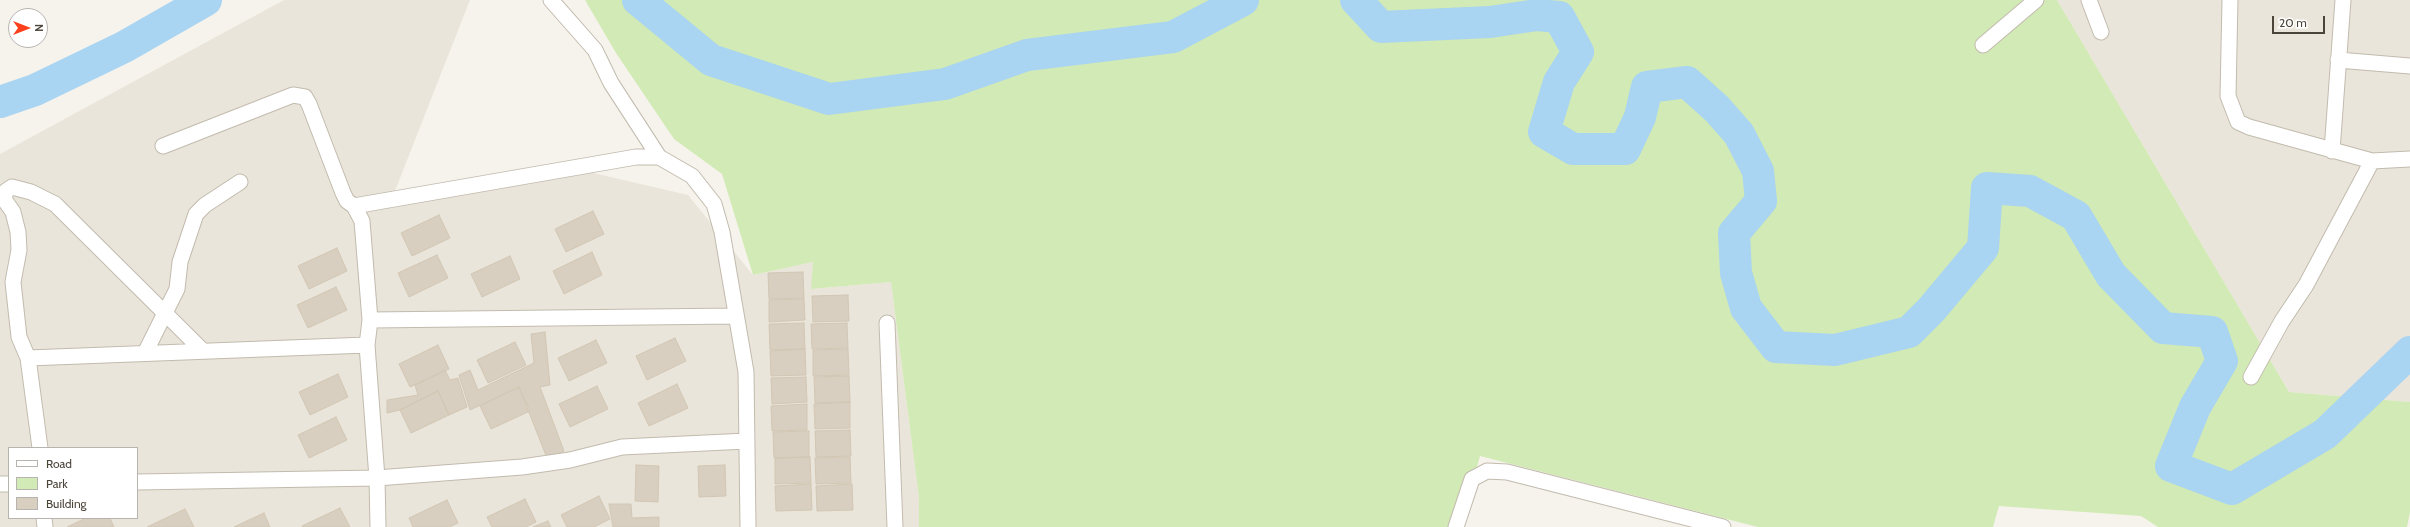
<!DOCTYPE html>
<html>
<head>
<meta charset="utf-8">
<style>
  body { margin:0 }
  #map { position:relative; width:2410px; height:527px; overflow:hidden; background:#f6f3ec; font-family:Cabin,sans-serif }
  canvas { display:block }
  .legend { position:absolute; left:8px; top:447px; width:130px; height:72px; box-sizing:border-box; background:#fff; border:1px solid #b7b4b0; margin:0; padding:5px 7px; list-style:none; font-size:12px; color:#4b4439 }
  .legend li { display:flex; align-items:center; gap:8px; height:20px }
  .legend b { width:20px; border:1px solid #b7b4b0 }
  .north { position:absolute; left:8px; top:8px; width:40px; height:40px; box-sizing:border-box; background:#fff; border:1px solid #b7b4b0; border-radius:50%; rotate:90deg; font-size:11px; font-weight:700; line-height:16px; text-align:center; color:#4b4439 }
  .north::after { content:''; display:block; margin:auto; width:14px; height:18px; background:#fc3f1d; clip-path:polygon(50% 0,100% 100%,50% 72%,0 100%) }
  .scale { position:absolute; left:2272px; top:16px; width:53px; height:18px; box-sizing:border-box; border:2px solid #4b4439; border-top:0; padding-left:5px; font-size:12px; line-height:14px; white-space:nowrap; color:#4b4439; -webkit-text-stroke:3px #fff; paint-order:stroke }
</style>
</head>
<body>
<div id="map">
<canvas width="2410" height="527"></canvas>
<ul class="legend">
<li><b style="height:5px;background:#fff"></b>Road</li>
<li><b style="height:11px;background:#d2eab5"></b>Park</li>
<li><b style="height:11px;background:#d8cfc1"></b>Building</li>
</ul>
<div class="north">N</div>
<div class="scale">20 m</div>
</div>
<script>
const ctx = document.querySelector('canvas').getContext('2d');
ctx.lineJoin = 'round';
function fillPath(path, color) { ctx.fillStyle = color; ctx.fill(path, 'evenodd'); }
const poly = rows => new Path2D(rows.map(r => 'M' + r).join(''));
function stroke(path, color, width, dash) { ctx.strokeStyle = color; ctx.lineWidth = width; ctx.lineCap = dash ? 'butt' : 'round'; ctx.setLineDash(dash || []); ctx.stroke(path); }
const residential = poly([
  [284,0,470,0,391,201,576,169,688,195,753,275,813,262,812,289,891,282,919,498,919,527,0,527,0,154],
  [9,448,137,448,137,518,9,518],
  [2057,0,2410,0,2410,402,2289,392]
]);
const green = poly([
  [585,0,2057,0,2289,392,2410,402,2410,512,2407,527,2158,527,2141,516,1999,506,1993,527,1758,527,1480,456,1460,527,919,527,919,498,891,282,811,289,813,262,753,275,722,174,674,139,616,53]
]);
const river = poly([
  [638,0,711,60,829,99,945,84,1027,55,1173,37,1243,0],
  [1356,0,1381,27,1490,22,1537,15,1559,17,1578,52,1559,82,1544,132,1573,149,1625,149,1640,117,1647,87,1687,82,1717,109,1739,134,1758,171,1761,201,1734,233,1736,273,1746,308,1776,347,1835,350,1909,332,1931,310,1983,248,1987,188,2030,191,2076,216,2111,275,2163,328,2212,332,2222,361,2195,407,2171,466,2232,489,2325,434,2410,352],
  [0,102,35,90,124,47,206,0]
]);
const building = poly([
  [593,211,604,234,566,252,555,229,593,211],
  [439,215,450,238,412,256,401,233,439,215],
  [337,248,347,271,309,289,298,266,337,248],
  [592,252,602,275,564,294,553,271,592,252],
  [437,255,448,278,409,297,398,273,437,255],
  [510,256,520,279,482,297,471,274,510,256],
  [803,272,804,298,769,299,768,273,803,272],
  [336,287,347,310,308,328,297,305,336,287],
  [848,295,849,321,813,322,812,296,848,295],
  [804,299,805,320,769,322,769,300,804,299],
  [804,323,805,349,770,350,769,324,804,323],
  [847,323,848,348,812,349,811,324,847,323],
  [545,332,550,385,540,387,564,451,547,458,519,387,470,410,459,375,470,370,478,390,534,363,531,334,545,332],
  [675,338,686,361,647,380,636,356,675,338],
  [596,340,607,363,569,381,558,358,596,340],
  [515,342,526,365,488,383,477,360,515,342],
  [438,345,449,369,410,387,399,364,438,345],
  [805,349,806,375,771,376,770,351,805,349],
  [848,349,849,375,813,376,813,350,848,349],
  [445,370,450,380,458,378,467,407,449,415,438,391,400,410,387,413,387,400,418,395,415,385,445,370],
  [338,374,348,397,310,415,299,392,338,374],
  [849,376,850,402,815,403,814,377,849,376],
  [806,377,807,402,772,404,771,378,806,377],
  [677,384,688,408,649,426,638,403,677,384],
  [597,386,608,409,570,427,559,404,597,386],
  [519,387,530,411,491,429,480,406,519,387],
  [438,391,449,415,411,433,400,410,438,391],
  [850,402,850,428,815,429,814,404,850,402],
  [807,404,807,430,772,431,771,406,807,404],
  [336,417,347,440,309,458,298,435,336,417],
  [850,430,851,456,816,457,815,431,850,430],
  [809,431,809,457,774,458,773,432,809,431],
  [810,457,811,483,775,484,775,458,810,457],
  [850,457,851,483,816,484,815,458,850,457],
  [636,465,659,466,658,502,635,501,636,465],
  [725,465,726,496,699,497,698,466,725,465],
  [811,484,812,510,776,511,775,486,811,484],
  [852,484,853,510,817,511,816,486,852,484],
  [599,496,610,519,594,527,567,527,561,515,599,496],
  [525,499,536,522,526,527,492,527,487,517,525,499],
  [447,500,458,523,449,527,413,527,409,518,447,500],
  [609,504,631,504,632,518,659,517,659,527,613,527,609,504],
  [340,508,350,527,303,527,302,526,340,508],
  [185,509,194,527,147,527,185,509],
  [264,513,270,527,234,527,264,513],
  [86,518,110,518,114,527,67,527,86,518],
  [548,521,551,527,533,527,548,521]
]);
const minor = poly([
  [551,0,595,50,611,83,659,157],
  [2089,0,2101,32],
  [2230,0,2228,96,2238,122,2249,127,2372,161,2410,159],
  [1983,45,2036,0],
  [2338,60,2410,66],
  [163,146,293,95,305,97,309,104,343,193,347,201,354,206,362,221,370,320,367,345,377,478,378,527],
  [2332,151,2343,0],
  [354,206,636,157,659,157,692,176,714,204,722,232,746,372,748,527],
  [370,320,736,316],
  [887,323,895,527],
  [145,353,177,289,180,262,196,214,205,205,240,182],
  [28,358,367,345],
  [2251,377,2282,321,2306,285,2372,161],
  [40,448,28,358,19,337,13,282,19,250,18,232,13,212,4,199,6,191,12,187,31,192,55,204,202,350],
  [137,482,377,478,522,467,570,460,622,447,747,441],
  [0,484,9,484],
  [44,518,45,527],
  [1456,527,1472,479,1487,471,1507,472,1723,527]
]);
fillPath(residential, '#eae5da');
fillPath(green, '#d2eab5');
stroke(river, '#a9d4f2', 32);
fillPath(building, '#d8cfc1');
stroke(building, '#d3c7b4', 1);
stroke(minor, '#c2bbae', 17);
stroke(minor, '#fff', 15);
</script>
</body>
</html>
